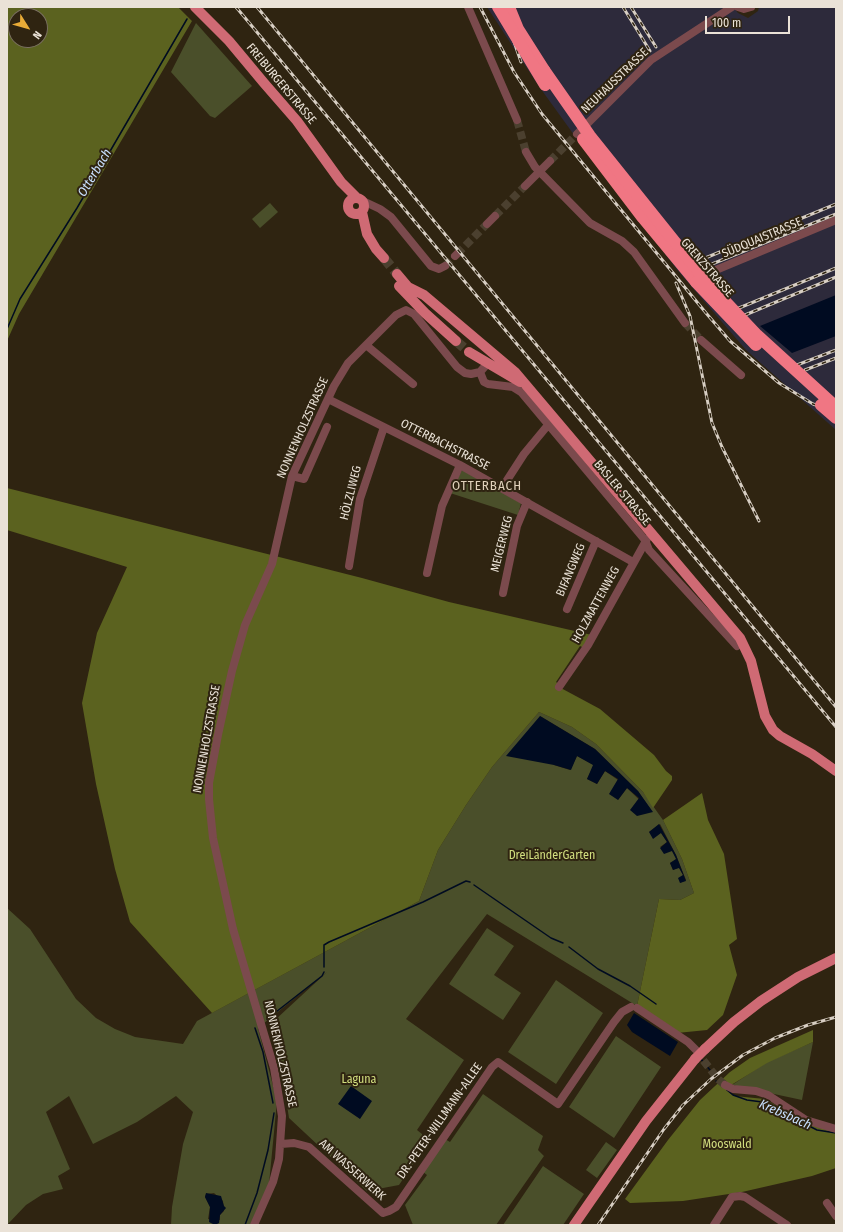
<!DOCTYPE html>
<html>
<head>
<meta charset="utf-8">
<style>
  body { margin:0 }
  #map { position:relative; width:843px; height:1232px; overflow:hidden; background:#2f2411; font-family:"Fira Sans Condensed",sans-serif }
  canvas { display:block }
  .frame { position:absolute; inset:0; border:8px solid #eae2d7; pointer-events:none }
  .north { position:absolute; left:8px; top:8px; width:40px; height:40px; box-sizing:border-box; background:#2f2411; border:1px solid #7a7060; border-radius:50%; rotate:127deg; font-size:11px; font-weight:700; line-height:16px; text-align:center; color:#eae2d7 }
  .north::after { content:''; display:block; margin:auto; width:14px; height:18px; background:#e8ab37; clip-path:polygon(50% 0,100% 100%,50% 72%,0 100%) }
  .scale { position:absolute; left:705px; top:16px; width:85px; height:18px; box-sizing:border-box; border:2px solid #eae2d7; border-top:0; padding-left:5px; font-size:12px; line-height:14px; white-space:nowrap; color:#eae2d7; -webkit-text-stroke:3px #2f2411; paint-order:stroke }
</style>
</head>
<body>
<div id="map">
<canvas width="843" height="1232"></canvas>
<div class="frame"></div>
<div class="north">N</div>
<div class="scale">100 m</div>
</div>
<script>
const ctx = document.querySelector('canvas').getContext('2d');
ctx.lineJoin = 'round';
function fillPath(path, color) { ctx.fillStyle = color; ctx.fill(path, 'evenodd'); }
const poly = rows => new Path2D(rows.map(r => 'M' + r).join(''));
function stroke(path, color, width, dash) { ctx.strokeStyle = color; ctx.lineWidth = width; ctx.lineCap = dash ? 'butt' : 'round'; ctx.setLineDash(dash || []); ctx.stroke(path); }
function write(font, color, halo, rows, align = 'center') {
  ctx.font = font + ' "Fira Sans Condensed",sans-serif'; ctx.lineWidth = 4; ctx.setLineDash([]); ctx.textBaseline = 'middle'; ctx.strokeStyle = halo; ctx.fillStyle = color; for (const [text, x, y, turn = 0] of rows) {
    ctx.save(); ctx.translate(x, y); ctx.rotate((+turn || 0) * Math.PI / 180); ctx.textAlign = isNaN(turn) ? turn : align; if (halo) ctx.strokeText(text, 0, 0); ctx.fillText(text, 0, 0); ctx.restore();
  }
}
const industrial = poly([
  [487,7,733,7,738,13,748,18,758,11,759,7,836,7,836,430,746,350,679,272,582,146,538,85]
]);
const green = poly([
  [196,23,252,86,215,118,210,116,171,72],
  [270,203,278,212,260,228,252,219],
  [462,470,521,503,518,515,450,493],
  [539,712,572,727,596,744,643,792,663,820,682,859,694,893,680,900,659,899,637,1006,487,914,406,1019,464,1060,417,1130,422,1134,424,1148,399,1185,367,1191,289,1118,274,1024,275,1020,327,972,258,1028,277,1101,269,1184,251,1225,171,1225,172,1207,183,1144,193,1112,176,1096,137,1122,93,1144,69,1096,46,1112,70,1169,58,1176,63,1189,43,1194,26,1205,7,1225,7,908,30,929,76,999,96,1018,115,1029,135,1037,183,1044,197,1021,419,901,438,850,466,805,492,767],
  [540,716,595,749,638,791,652,812,627,788,618,800,618,780,605,771,597,784,587,779,594,765,577,756,570,770,554,765],
  [660,824,676,855,686,880,680,883,683,875,679,867,673,870,670,863,677,859,672,851,660,847,667,842,661,833,649,832],
  [214,1193,223,1201,224,1211,220,1215,220,1220,208,1219,210,1207,205,1197,206,1194],
  [487,928,514,946,494,975,521,993,503,1020,449,984],
  [556,980,603,1013,556,1084,508,1052],
  [616,1036,661,1067,614,1138,569,1107],
  [813,1042,802,1100,732,1085,767,1062],
  [483,1094,543,1136,538,1150,544,1156,496,1225,413,1225,405,1205,427,1175,423,1172,445,1139,450,1142],
  [606,1142,617,1150,597,1178,586,1170],
  [543,1166,584,1194,563,1225,503,1225]
]);
const forest = poly([
  [7,7,178,7,192,21,19,314,7,341],
  [16,16,40,16,40,40,16,40],
  [7,488,362,578,449,602,592,635,584,648,580,646,556,682,560,685,559,687,600,709,654,755,666,771,672,776,672,780,653,808,643,792,596,744,572,727,539,712,492,767,466,805,438,850,419,901,212,1013,130,922,115,869,96,784,82,703,97,633,127,567,7,530],
  [702,793,708,820,724,854,737,939,729,945,737,975,723,1015,707,1030,677,1033,637,1006,659,899,680,900,694,893,682,859,663,820],
  [813,1030,813,1042,767,1063,728,1087,726,1090,734,1096,765,1099,803,1121,836,1132,836,1168,812,1176,742,1192,683,1201,630,1203,625,1199,668,1140,700,1100,730,1072,750,1058]
]);
const water = poly([
  [836,295,836,336,792,353,760,326],
  [540,716,595,749,638,791,653,812,637,816,630,810,639,798,627,788,618,800,609,794,618,779,605,771,597,784,587,779,593,765,577,756,571,770,554,765,506,756],
  [659,824,676,855,686,881,680,883,678,878,683,875,679,868,673,870,670,863,676,859,672,851,664,854,660,848,667,842,661,833,653,839,649,832],
  [634,1013,678,1042,670,1056,632,1032,627,1025],
  [351,1086,372,1101,360,1119,338,1104],
  [206,1193,221,1196,224,1206,226,1208,220,1215,219,1223,215,1225,209,1222,210,1207,205,1197]
]);
const stream = poly([
  [7,329,20,299,77,208,187,19],
  [474,885,551,938,563,943],
  [569,947,598,969,630,986,656,1004],
  [324,967,324,945,329,942,423,902,466,881,470,882],
  [267,1019,322,976,324,972],
  [255,1028,263,1052,273,1103],
  [700,1058,710,1070],
  [716,1081,722,1086],
  [727,1090,733,1095,747,1100,762,1102,817,1130,836,1133],
  [245,1225,257,1193,268,1150,274,1113]
]);
const minorTunnel = poly([
  [517,120,526,152],
  [550,161,577,134],
  [495,216,525,186],
  [457,254,487,224],
  [445,266,455,256],
  [685,323,701,340],
  [696,1051,718,1079,725,1085]
]);
const majorTunnel = poly([
  [384,258,397,274],
  [456,341,469,352]
]);
const minor = poly([
  [468,7,517,120],
  [738,7,744,9,751,7],
  [577,134,651,60,732,7],
  [526,152,535,167,590,223,622,241,634,252,685,323],
  [525,186,550,161],
  [363,201,380,209,391,217,431,266,439,269,445,266],
  [487,224,495,216],
  [455,256,457,254],
  [699,277,836,220],
  [701,340,741,375],
  [366,345,413,384],
  [480,372,484,382,488,384,513,387,521,392,645,540,649,550,737,646],
  [328,399,460,465,633,562],
  [292,476,304,479,327,427],
  [502,488,524,454,548,425],
  [349,566,360,499,384,427],
  [427,573,442,506,460,465],
  [503,593,517,526,527,502],
  [567,609,596,541],
  [559,687,588,645,647,539],
  [637,1008,688,1042,696,1050],
  [725,1085,733,1089,756,1091,768,1095,806,1120,836,1129],
  [281,1144,294,1143,309,1147,383,1213,389,1211,396,1207,492,1067,498,1062,558,1104,614,1022,622,1012,631,1007],
  [827,1203,836,1216],
  [254,1225,273,1182,279,1159,282,1116,274,1068,233,929,213,838,209,799,209,783,218,735,232,671,245,625,272,564,292,476,334,386,348,363,396,315,406,310,414,314,457,367,465,373,471,374,480,372,487,364],
  [714,1225,732,1197,740,1196,745,1197,787,1225]
]);
const major = poly([
  [195,7,229,41,264,83,297,121,341,182,357,198],
  '348 206a8 8 0 1 1 16 0a8 8 0 1 1-16 0Z',
  [362,212,367,234,376,249,384,258],
  [397,274,408,287,424,295,515,372,740,638,751,661,765,716,773,730,780,736,812,754,836,771],
  [399,286,425,313,456,341],
  [469,352,520,382],
  [705,1049,734,1022,761,1001,798,977,836,958],
  [574,1225,646,1121,695,1059]
]);
const highway = poly([
  [509,7,518,29,544,70],
  [583,139,643,218,696,282]
]);
const rail = poly([
  [236,7,836,727],
  [257,7,836,707],
  [480,7,514,72,542,114,706,313,730,341,779,383,813,404,836,412],
  [502,7,521,62],
  [623,7,650,51],
  [631,7,656,47],
  [698,261,836,204],
  [712,264,836,214],
  [676,283,690,316,712,423,722,447,759,521],
  [739,308,836,268],
  [745,315,836,277],
  [797,365,836,350],
  [805,370,836,358],
  [598,1225,664,1129,683,1105,711,1079,743,1055,775,1038,808,1025,836,1017]
]);
const majorBridge = poly([
  [695,1059,705,1049]
]);
const highwayBridge = poly([
  [498,7,545,85],
  [544,70,590,136,707,282,757,335,836,407],
  [696,282,756,345],
  [821,405,836,418]
]);
const streetNames = [
  ["NEUHAUSSTRASSE",615,81,-44],
  ["FREIBURGERSTRASSE",281,84,50],
  ["SÜDQUAISTRASSE",762,238,-23],
  ["GRENZSTRASSE",707,268,49],
  ["NONNENHOLZSTRASSE",303,428,-66],
  ["OTTERBACHSTRASSE",445,445,27],
  ["HÖLZLIWEG",351,493,-76],
  ["BASLER STRASSE",622,493,50],
  ["MEIGERWEG",502,544,-76],
  ["BIFANGWEG",571,570,-67],
  ["HOLZMATTENWEG",596,605,-61],
  ["NONNENHOLZSTRASSE",207,739,-80],
  ["NONNENHOLZSTRASSE",280,1054,77],
  ["DR.-PETER-WILLMANN-ALLEE",440,1121,-55],
  ["AM WASSERWERK",352,1170,42]
];
const parkNames = [
  ["DreiLänderGarten",552,856],
  ["Laguna",359,1080],
  ["Mooswald",727,1145]
];
const waterNames = [
  ["Otterbach",95,173,-59],
  ["Krebsbach",785,1115,24]
];
const neighbourhoodNames = [
  ["OTTERBACH",487,486]
];
fillPath(industrial, '#2d2a3b');
fillPath(green, '#4a4f2a');
fillPath(forest, '#5b621f');
fillPath(water, '#000b21');
stroke(stream, '#000b21', 1.5);
stroke(minorTunnel, '#4b402f', 8, [8, 4]);
stroke(majorTunnel, '#4b402f', 10, [10, 5]);
stroke(minor, '#7b4a4d', 8);
stroke(major, '#cf6a74', 10);
stroke(highway, '#f07683', 12);
stroke(rail, '#d7cec3', 3);
stroke(rail, '#2f2411', 1.5, [4.5]);
stroke(majorBridge, '#cf6a74', 10);
stroke(highwayBridge, '#f07683', 12);
write('12px', '#eae2d7', '#2f2411', streetNames);
write('12px', '#d2de7f', '#2f2411', parkNames);
write('italic 13px', '#c9e1ff', '#2f2411', waterNames);
ctx.letterSpacing = '1px';
write('13px', '#e1d2bb', '#2f2411', neighbourhoodNames);
ctx.letterSpacing = '0px';
</script>
</body>
</html>
